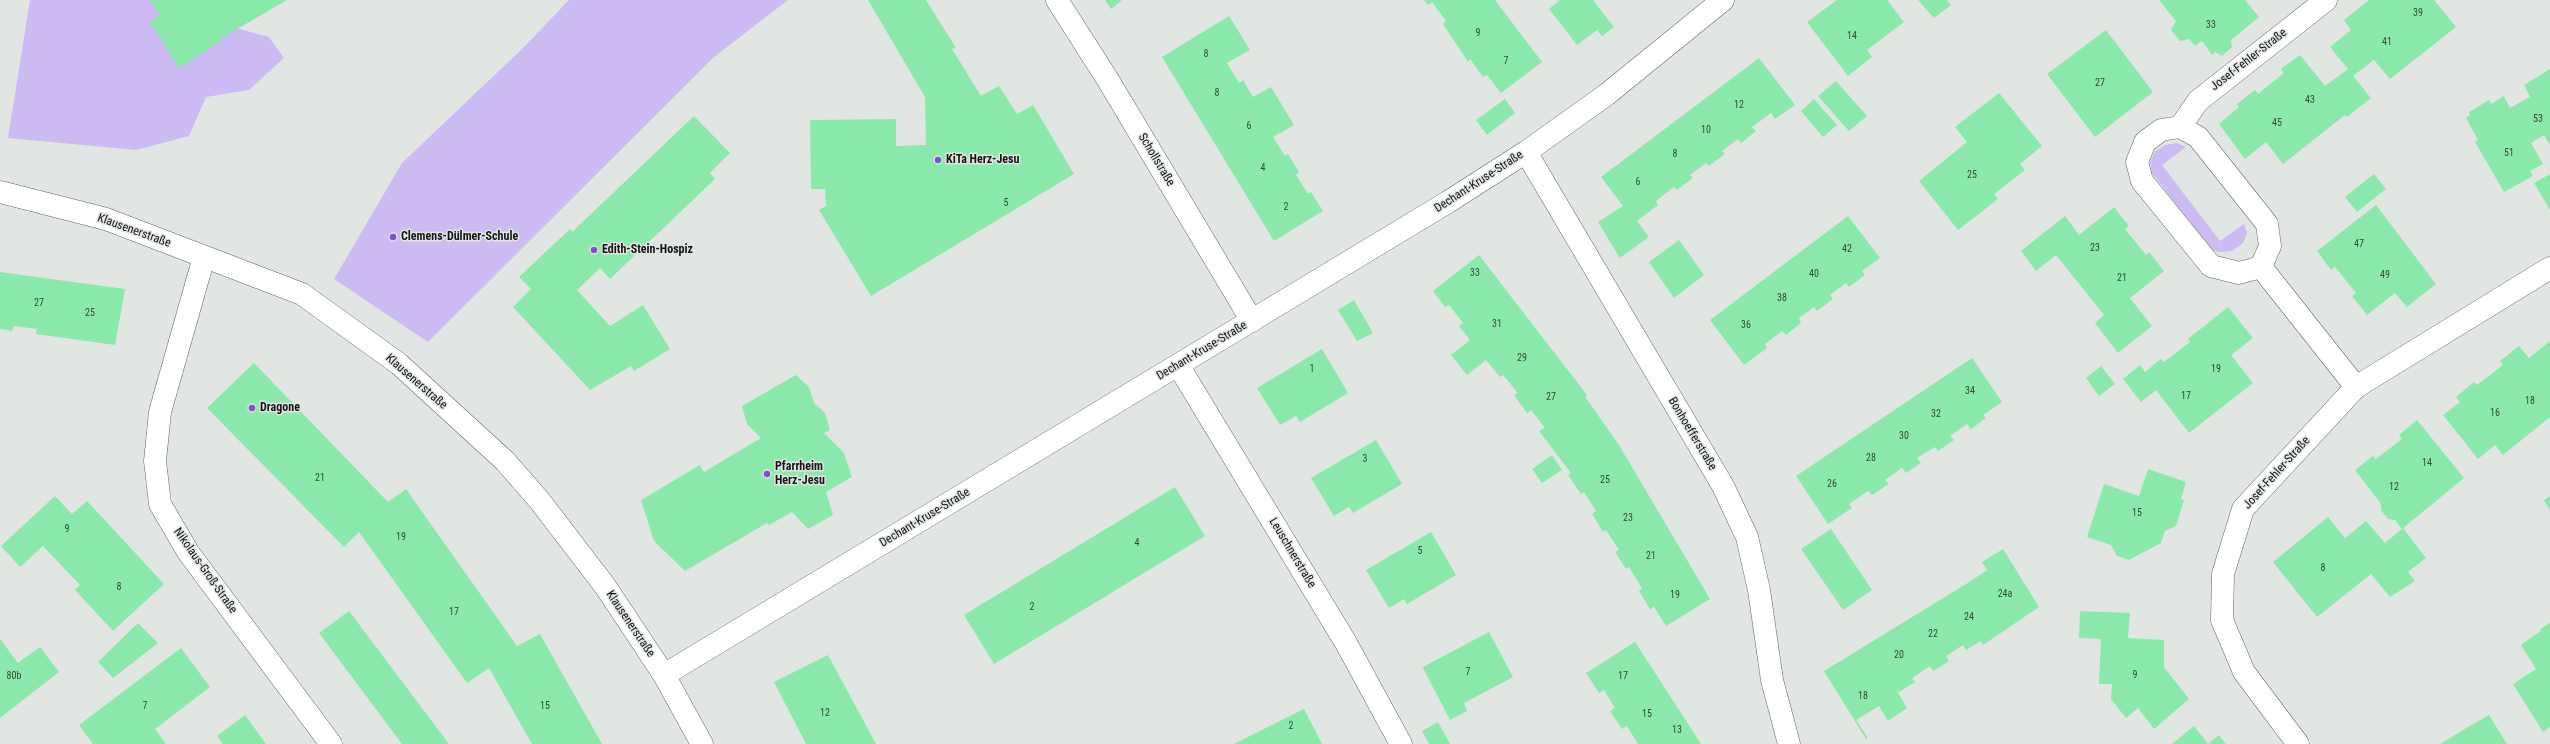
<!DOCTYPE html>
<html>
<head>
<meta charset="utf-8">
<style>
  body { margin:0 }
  canvas { display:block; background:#e1e6e2 }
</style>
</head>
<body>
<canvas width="2550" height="744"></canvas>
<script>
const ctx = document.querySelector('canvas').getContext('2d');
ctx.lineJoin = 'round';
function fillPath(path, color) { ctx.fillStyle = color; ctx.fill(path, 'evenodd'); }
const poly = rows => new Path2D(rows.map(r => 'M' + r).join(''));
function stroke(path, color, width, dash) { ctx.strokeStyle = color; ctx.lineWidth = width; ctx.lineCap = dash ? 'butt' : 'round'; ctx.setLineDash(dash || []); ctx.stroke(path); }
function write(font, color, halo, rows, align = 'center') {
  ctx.font = font + ' "Roboto Condensed",sans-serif'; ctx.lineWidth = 3; ctx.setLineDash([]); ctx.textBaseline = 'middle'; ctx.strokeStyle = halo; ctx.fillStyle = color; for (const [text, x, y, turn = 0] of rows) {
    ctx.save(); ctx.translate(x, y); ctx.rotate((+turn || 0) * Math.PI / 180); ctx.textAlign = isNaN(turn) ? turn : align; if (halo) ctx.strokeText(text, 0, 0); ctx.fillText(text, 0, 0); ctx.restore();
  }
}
const green = poly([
  [30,0,168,0,225,25,269,37,284,58,249,90,206,97,189,136,136,150,8,138],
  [569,0,788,0,714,57,428,342,334,279,402,163,523,48],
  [2176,143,2186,147,2162,165,2220,241,2244,224,2247,233,2243,243,2232,251,2220,252,2211,250,2152,173,2150,162,2155,151,2165,145]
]);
const building = poly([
  [150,0,287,0,220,39,221,41,179,68,150,22,160,15],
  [868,0,926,0,956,48,952,49,981,96,999,86,1017,114,1033,105,1074,174,871,296,819,210,826,206,825,189,811,189,810,120,896,119,896,146,926,145,925,97],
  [1105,0,1122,0,1111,9],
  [1424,0,1495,0,1542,62,1501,93,1487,75,1483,77,1470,59,1468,62,1443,24,1446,21,1432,2,1428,5],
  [1560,0,1593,0,1614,27,1602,36,1597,30,1577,45,1549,9],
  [1837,0,1887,0,1904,22,1867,50,1872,57,1848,76,1807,22],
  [1918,0,1947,0,1951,5,1934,18],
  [2159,0,2245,0,2259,17,2231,40,2232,47,2222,56,2215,52,2212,55,2202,41,2195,46,2189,39,2180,41,2171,30,2176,21],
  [2369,0,2434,0,2456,27,2390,79,2374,60,2353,76,2371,98,2347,117,2345,115,2283,164,2266,142,2245,159,2219,124,2239,107,2237,104,2255,90,2258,94,2284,73,2281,69,2300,55,2325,86,2348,69,2330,47,2351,30,2344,20],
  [1229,16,1250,50,1227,63,1239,83,1243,80,1253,97,1271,87,1294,125,1273,137,1285,156,1288,154,1299,172,1296,175,1308,194,1311,192,1323,211,1274,241,1162,57],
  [2106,30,2153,92,2095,137,2047,74],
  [1759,58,1795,105,1775,119,1771,113,1752,127,1756,131,1741,143,1738,139,1722,151,1725,154,1709,166,1706,163,1690,175,1693,178,1677,190,1674,187,1656,201,1658,205,1637,221,1649,237,1620,258,1598,222,1623,206,1601,177],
  [2550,69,2550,145,2544,135,2531,143,2543,164,2530,171,2533,176,2504,192,2475,142,2478,140,2466,118,2470,115,2469,112,2489,100,2491,104,2504,96,2510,108,2530,97,2524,85],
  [1836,81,1867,116,1849,131,1818,96],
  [1999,93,2042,146,2020,164,2025,170,1994,194,1998,199,1958,230,1919,181,1967,142,1955,127],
  [1505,99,1515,113,1487,135,1476,120],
  [1814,99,1837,125,1823,137,1801,111],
  [694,116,730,153,710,173,715,179,610,279,600,268,577,290,610,326,643,305,670,349,634,371,631,366,590,390,513,307,531,289,519,277,570,229,572,232],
  [2374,174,2386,189,2357,212,2345,197],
  [2550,174,2550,210,2534,183],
  [2376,205,2436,284,2407,307,2395,293,2367,315,2352,296,2356,293,2335,267,2331,270,2317,251],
  [2114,207,2129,226,2125,229,2146,255,2149,252,2164,271,2130,298,2152,326,2118,353,2095,323,2104,315,2056,255,2036,271,2021,251,2065,216,2079,235],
  [1848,216,1880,258,1862,271,1865,275,1849,287,1846,283,1830,295,1833,299,1817,311,1814,307,1799,318,1801,323,1786,335,1782,331,1765,344,1767,348,1744,365,1710,320],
  [1679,240,1704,275,1674,298,1649,262],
  [1479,255,1587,395,1586,398,1619,445,1710,599,1666,626,1654,607,1650,609,1639,591,1642,588,1629,567,1626,569,1615,552,1619,550,1606,530,1603,532,1592,514,1596,511,1584,492,1581,494,1568,475,1571,473,1539,431,1545,428,1531,410,1527,413,1514,395,1518,393,1503,375,1500,377,1486,360,1467,375,1451,355,1470,340,1459,326,1463,323,1449,305,1445,307,1433,291],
  [0,272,125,289,115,345,36,334,37,329,14,326,12,331,0,329],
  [1354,300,1373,333,1357,341,1338,310],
  [2228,307,2253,338,2231,355,2253,383,2189,433,2156,390,2141,402,2123,379,2140,365,2145,372,2161,359,2164,362,2190,342,2188,339],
  [2550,341,2550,417,2503,455,2495,445,2478,459,2443,415,2460,402,2456,397,2474,382,2477,385,2503,365,2500,361,2519,346,2529,358],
  [1322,349,1348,393,1300,422,1296,416,1280,425,1257,388],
  [1972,358,2002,402,1983,415,1986,418,1971,429,1967,424,1950,436,1954,440,1938,451,1935,447,1917,458,1921,463,1906,473,1902,468,1885,480,1889,484,1872,495,1868,491,1849,504,1852,508,1828,524,1796,476],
  [254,363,388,502,406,489,517,646,540,634,602,744,532,744,489,668,467,683,359,532,344,547,207,408],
  [2101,366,2115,384,2099,396,2086,378],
  [796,375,809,387,814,403,825,413,830,430,824,433,844,453,852,477,826,492,833,515,808,529,792,512,769,525,767,523,685,571,654,541,641,500,700,465,704,472,761,438,747,424,742,406],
  [2417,420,2464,478,2403,528,2426,558,2408,572,2415,581,2390,597,2371,574,2317,617,2273,562,2328,517,2345,538,2366,521,2385,543,2402,529,2395,520,2388,519,2381,510,2381,504,2355,470,2373,456,2376,459,2402,439,2399,435],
  [1376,440,1402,484,1353,513,1349,507,1334,516,1311,478],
  [1552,455,1562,470,1542,483,1532,469],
  [2148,469,2186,482,2181,499,2184,500,2176,526,2165,531,2161,543,2129,560,2117,556,2111,545,2087,537,2104,484,2139,496],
  [1175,487,1205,536,994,664,964,615],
  [55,496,72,514,87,501,164,584,113,631,75,590,80,585,43,546,20,567,1,546],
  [2550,496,2550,510,2544,500],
  [1831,529,1872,590,1843,610,1801,549],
  [1431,532,1456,575,1407,604,1404,599,1389,608,1366,570],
  [2003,549,2039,607,1983,645,1981,641,1966,650,1963,645,1946,656,1949,661,1933,671,1930,666,1912,678,1915,682,1899,692,1896,689,1907,708,1888,721,1879,706,1856,720,1868,738,1866,739,1824,671,1971,581,1987,570,1982,562],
  [349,611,449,744,402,744,319,633],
  [2080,611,2130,613,2128,638,2164,640,2164,667,2189,699,2154,729,2138,708,2126,718,2111,699,2112,684,2099,684,2101,639,2079,638],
  [138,623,158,643,113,678,98,662],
  [2550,623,2550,727,2543,732,2513,684,2536,669,2521,645,2541,631,2540,629],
  [1489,632,1513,677,1464,703,1467,711,1450,720,1421,664,1423,667],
  [0,639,18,663,40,647,59,672,0,718],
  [1635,642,1683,716,1701,744,1638,744,1627,726,1622,729,1610,711,1615,708,1604,690,1599,693,1586,673],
  [181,648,210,687,155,729,166,744,93,744,79,725],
  [828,655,876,744,806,744,774,682],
  [1304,709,1322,744,1234,744],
  [245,715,266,744,223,744,217,736],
  [2489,715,2507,744,2440,744,2468,727],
  [1438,722,1450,744,1429,744,1422,731],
  [2194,726,2208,744,2219,735,2226,744,2172,744]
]);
const minor = poly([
  [1057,0,1108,80,1252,321],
  [2180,127,2198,137,2267,224,2270,246,2261,267,2239,273,2211,266,2142,181,2137,162,2145,142,2161,130,2180,127],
  [2180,127,2198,101,2326,0],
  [1526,152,1723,486,1747,537,1759,590,1772,680,1789,744],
  [0,192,106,219,302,294,399,364,505,461,539,500,605,586,664,675,702,744],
  [204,257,160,412,155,461,160,504,188,552,331,744],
  [2261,267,2356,387],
  [1178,365,1346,643,1401,744],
  [664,675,1448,202,1526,152,1606,95,1723,0],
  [2298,744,2244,672,2222,620,2223,574,2243,509,2356,387,2550,268]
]);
const markers = [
  [938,160,4,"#8051ca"],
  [393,237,4,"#8051ca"],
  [594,250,4,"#8051ca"],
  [252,408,4,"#8051ca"],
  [767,474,4,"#8051ca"]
];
const numberNames = [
  ["39",2418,13],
  ["33",2211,25],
  ["9",1478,33],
  ["14",1852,36],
  ["41",2387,42],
  ["8",1206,54],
  ["7",1506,61],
  ["27",2100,83],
  ["8",1217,93],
  ["43",2310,100],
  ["12",1739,105],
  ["53",2538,119],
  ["45",2277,123],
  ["6",1249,126],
  ["10",1706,130],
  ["51",2509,153],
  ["8",1675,154],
  ["4",1263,168],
  ["25",1972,175],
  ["6",1638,182],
  ["5",1006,203],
  ["2",1286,207],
  ["47",2359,244],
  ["23",2095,248],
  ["42",1847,249],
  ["33",1475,273],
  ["40",1814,274],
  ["49",2385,275],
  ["21",2122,278],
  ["38",1782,298],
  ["27",39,303],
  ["25",90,313],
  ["31",1497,324],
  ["36",1746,325],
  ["29",1522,358],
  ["1",1312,369],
  ["19",2216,369],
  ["34",1970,391],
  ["17",2186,396],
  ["27",1551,397],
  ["18",2530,401],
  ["16",2495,413],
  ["32",1936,414],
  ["30",1904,436],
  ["28",1871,458],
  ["3",1365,459],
  ["14",2427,463],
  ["21",320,478],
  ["25",1605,480],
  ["26",1832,484],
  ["12",2394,487],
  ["15",2137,513],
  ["23",1628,518],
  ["9",67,529],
  ["19",401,537],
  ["4",1137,543],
  ["5",1420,551],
  ["21",1651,556],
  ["8",2323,568],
  ["8",119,587],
  ["24a",2005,594],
  ["19",1675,595],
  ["2",1032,607],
  ["17",454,612],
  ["24",1969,617],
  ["22",1933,634],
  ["20",1899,655],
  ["7",1468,672],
  ["9",2135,675],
  ["80b",14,676],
  ["17",1623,676],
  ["18",1863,696],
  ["7",145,706],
  ["15",545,706],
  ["12",825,713],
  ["15",1647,714],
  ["2",1291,726],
  ["13",1677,730]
];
const streetNames = [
  ["Josef-Fehler-Straße",2249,60,-38],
  ["Schollstraße",1156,160,59],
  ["Dechant-Kruse-Straße",1479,182,-33],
  ["Klausenerstraße",134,231,20],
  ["Dechant-Kruse-Straße",1202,351,-31],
  ["Klausenerstraße",416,382,41],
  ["Bonhoefferstraße",1692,434,59],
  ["Josef-Fehler-Straße",2277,473,-48],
  ["Dechant-Kruse-Straße",925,518,-31],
  ["Leuschnerstraße",1292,553,59],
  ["Nikolaus-Groß-Straße",205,571,55],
  ["Klausenerstraße",630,624,56]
];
const poiNames = [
  ["KiTa Herz-Jesu",946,160],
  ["Clemens-Dülmer-Schule",401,237],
  ["Edith-Stein-Hospiz",602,250],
  ["Dragone",260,408],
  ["Pfarrheim",775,467],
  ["Herz-Jesu",775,481]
];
fillPath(green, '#ccbcf3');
fillPath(building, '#8be9ab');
stroke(minor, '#626763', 23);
stroke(minor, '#fff', 22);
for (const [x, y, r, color] of markers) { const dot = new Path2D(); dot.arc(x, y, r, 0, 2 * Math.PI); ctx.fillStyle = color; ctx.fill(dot); stroke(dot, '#e1e6e2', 1.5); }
write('10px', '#314a3a', null, numberNames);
write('12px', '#131514', '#e1e6e2', streetNames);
write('bold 12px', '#131514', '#e1e6e2', poiNames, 'left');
</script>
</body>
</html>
